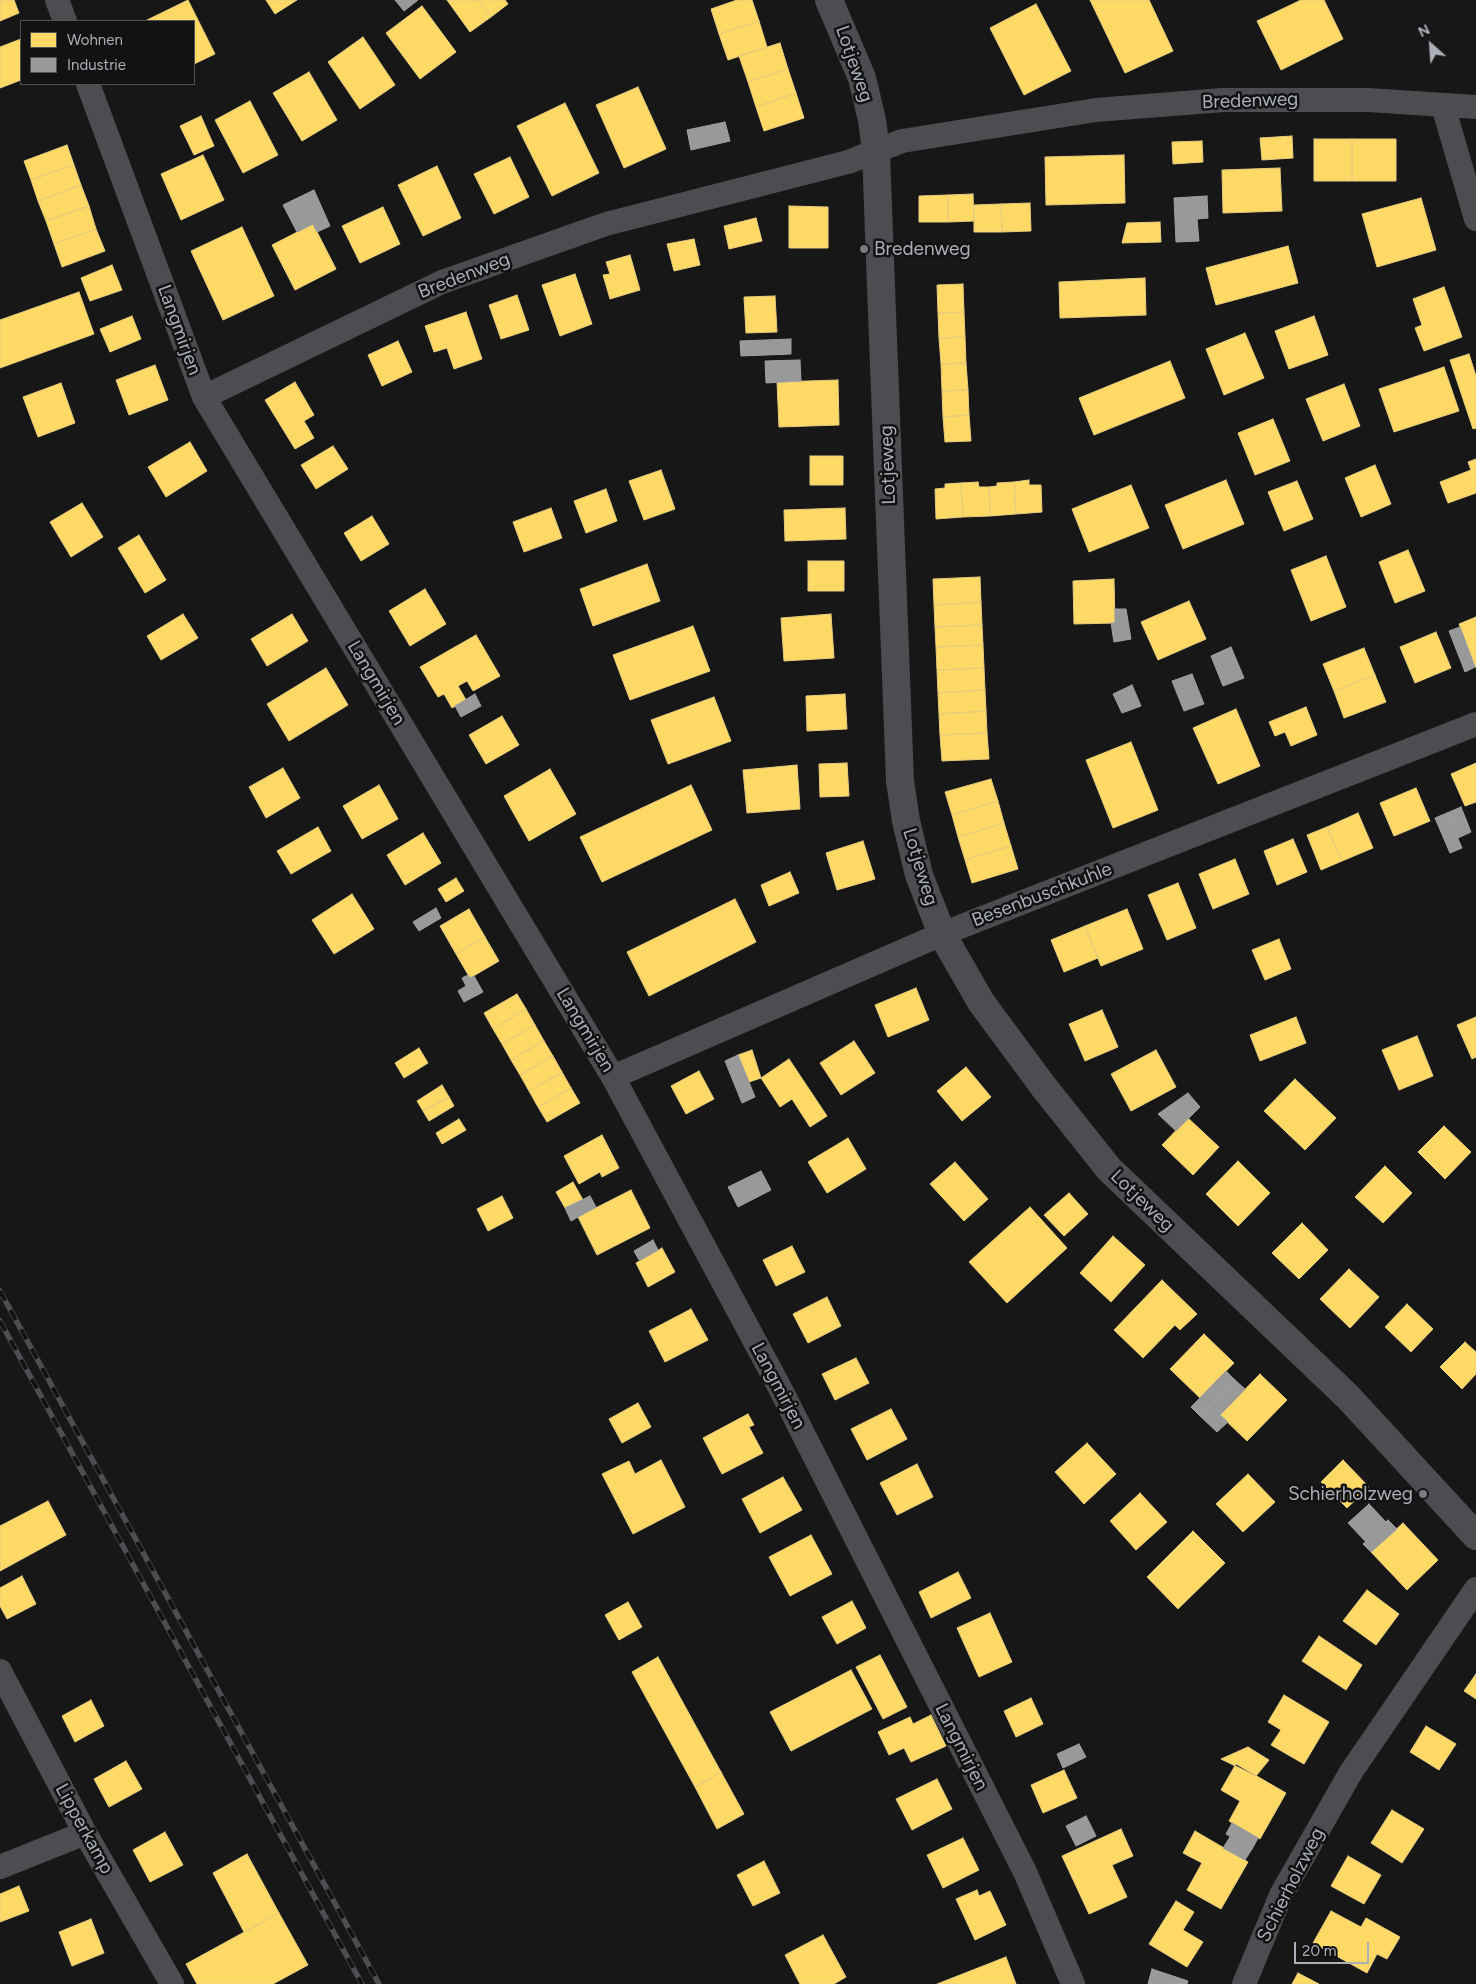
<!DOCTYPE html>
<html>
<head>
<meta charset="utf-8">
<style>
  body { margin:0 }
  #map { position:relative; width:1476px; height:1984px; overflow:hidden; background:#171718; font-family:Figtree,sans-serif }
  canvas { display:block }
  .legend { position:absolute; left:20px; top:20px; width:175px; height:65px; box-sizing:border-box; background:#121213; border:1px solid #4f5155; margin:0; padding:6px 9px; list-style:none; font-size:15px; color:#aaafb7 }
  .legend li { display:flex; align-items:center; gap:10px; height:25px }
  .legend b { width:25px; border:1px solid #4f5155 }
  .north { position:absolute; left:1406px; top:20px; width:50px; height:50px; -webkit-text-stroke:4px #121213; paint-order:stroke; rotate:334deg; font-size:14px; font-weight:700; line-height:20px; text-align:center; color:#aaafb7 }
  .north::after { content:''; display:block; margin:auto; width:18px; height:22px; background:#aaafb7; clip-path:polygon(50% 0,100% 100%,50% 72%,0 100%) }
  .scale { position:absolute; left:1294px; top:1942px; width:75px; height:22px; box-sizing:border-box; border:2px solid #aaafb7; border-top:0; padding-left:6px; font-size:15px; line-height:18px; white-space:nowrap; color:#aaafb7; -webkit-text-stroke:4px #121213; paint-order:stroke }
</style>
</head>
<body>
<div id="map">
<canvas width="1476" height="1984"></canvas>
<ul class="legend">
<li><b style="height:14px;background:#ffd966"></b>Wohnen</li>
<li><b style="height:14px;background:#999"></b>Industrie</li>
</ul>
<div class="north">N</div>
<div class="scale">20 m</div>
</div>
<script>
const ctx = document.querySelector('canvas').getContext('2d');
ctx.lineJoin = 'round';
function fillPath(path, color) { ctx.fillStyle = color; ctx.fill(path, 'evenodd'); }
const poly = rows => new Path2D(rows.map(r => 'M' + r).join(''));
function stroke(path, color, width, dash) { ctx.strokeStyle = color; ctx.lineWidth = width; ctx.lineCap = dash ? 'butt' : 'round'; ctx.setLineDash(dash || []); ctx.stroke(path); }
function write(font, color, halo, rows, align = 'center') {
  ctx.font = font + ' Figtree,sans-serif'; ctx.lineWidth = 5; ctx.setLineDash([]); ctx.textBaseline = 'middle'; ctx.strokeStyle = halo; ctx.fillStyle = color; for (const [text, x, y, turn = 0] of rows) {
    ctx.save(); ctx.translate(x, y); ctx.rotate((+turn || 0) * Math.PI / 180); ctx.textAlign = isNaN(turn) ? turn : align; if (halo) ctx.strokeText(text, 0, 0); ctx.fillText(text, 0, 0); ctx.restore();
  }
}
const homes = poly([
  [0,0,14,0,19,13,0,21,0,0],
  [188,0,215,54,194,64,194,21,145,21,188,0],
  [266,0,297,0,275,14,266,0],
  [447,0,478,0,491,17,470,32,447,0],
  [478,0,505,0,508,4,491,17,478,0],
  [737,0,752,0,759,21,719,34,711,9,737,0],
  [1090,0,1149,0,1173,51,1125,73,1090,0],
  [1301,0,1324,0,1343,39,1281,70,1257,21,1301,0],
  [1036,4,1071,71,1024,95,990,28,1036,4],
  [422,6,456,52,420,79,386,33,422,6],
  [759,21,767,47,728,60,719,34,759,21],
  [363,37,395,85,360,109,328,62,363,37],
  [21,39,21,80,0,88,0,47,21,39],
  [780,43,788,69,748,82,739,56,780,43],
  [788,69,796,93,756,107,748,82,788,69],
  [309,72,337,120,302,141,273,93,309,72],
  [638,87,666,149,624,168,596,105,638,87],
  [796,93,804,118,764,131,756,107,796,93],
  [250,101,278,155,243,173,215,120,250,101],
  [565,103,599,173,552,196,517,126,565,103],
  [201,116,214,146,194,155,180,126,201,116],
  [1292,136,1293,158,1262,160,1260,138,1292,136],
  [1314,139,1352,139,1352,181,1314,181,1314,139],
  [1352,139,1396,139,1396,181,1352,181,1352,139],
  [1202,141,1203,162,1173,164,1172,142,1202,141],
  [67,145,74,165,31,180,24,161,67,145],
  [203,155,224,200,181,220,161,174,203,155],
  [1124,155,1125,203,1046,205,1045,157,1124,155],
  [510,157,529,197,494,214,474,174,510,157],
  [74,165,81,185,38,201,31,180,74,165],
  [437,166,461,218,423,236,398,185,437,166],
  [1280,168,1282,211,1223,213,1222,170,1280,168],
  [81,185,89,206,46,221,38,201,81,185],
  [973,194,974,221,948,222,948,195,973,194],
  [948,195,948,222,919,222,919,196,948,195],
  [1421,198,1436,250,1377,267,1362,214,1421,198],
  [1030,203,1031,231,1002,232,1001,204,1030,203],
  [1001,204,1002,232,974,232,974,205,1001,204],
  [89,206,96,229,54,244,46,221,89,206],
  [789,206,828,207,828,248,789,248,789,206],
  [383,207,400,244,360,263,342,226,383,207],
  [756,218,762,241,729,249,724,226,756,218],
  [1160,222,1161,242,1122,243,1127,223,1160,222],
  [313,224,336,269,295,290,272,245,313,224],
  [242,227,274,296,223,320,191,251,242,227],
  [96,229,105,251,62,267,54,244,96,229],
  [694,239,700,265,674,271,667,244,694,239],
  [1288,246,1298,283,1216,305,1206,268,1288,246],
  [630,255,640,290,610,299,603,275,610,274,606,262,630,255],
  [112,265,122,290,90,301,81,278,112,265],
  [575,274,592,324,560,336,542,285,575,274],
  [1145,278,1146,315,1060,318,1059,282,1145,278],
  [963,284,964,312,938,313,937,285,963,284],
  [1444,287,1462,337,1424,351,1415,328,1422,325,1413,299,1444,287],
  [79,292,94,334,0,368,0,320,79,292],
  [517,295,529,330,501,339,489,305,517,295],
  [775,296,777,332,746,333,744,297,775,296],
  [466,312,482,359,454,369,447,348,434,352,425,326,466,312],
  [964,312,965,337,939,338,938,313,964,312],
  [132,316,141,339,110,352,100,329,132,316],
  [1314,316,1328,355,1289,369,1275,331,1314,316],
  [1245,333,1264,378,1224,395,1206,349,1245,333],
  [965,337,966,363,941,364,939,338,965,337],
  [398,341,412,372,382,386,368,355,398,341],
  [1469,354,1476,376,1476,428,1473,429,1450,360,1469,354],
  [1170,361,1185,398,1094,435,1079,398,1170,361],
  [966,363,968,390,942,391,941,364,966,363],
  [155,365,168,400,129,415,116,380,155,365],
  [1444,367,1459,411,1394,432,1379,389,1444,367],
  [838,380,839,425,779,427,777,382,838,380],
  [295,382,314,415,304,421,314,438,295,449,265,400,295,382],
  [61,383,75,423,38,437,23,397,61,383],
  [1344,384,1360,426,1323,441,1306,399,1344,384],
  [968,390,969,415,943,417,942,391,968,390],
  [969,415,971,441,945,442,943,417,969,415],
  [1273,419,1290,461,1255,475,1238,433,1273,419],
  [190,442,207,471,166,497,148,467,190,442],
  [333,446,348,469,316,489,301,465,333,446],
  [810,456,843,456,843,485,810,485,810,456],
  [1476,459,1476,493,1448,503,1440,482,1471,470,1468,462,1476,459],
  [1375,465,1391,504,1361,517,1345,478,1375,465],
  [661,470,675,509,644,520,629,481,661,470],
  [1029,480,1029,485,1041,485,1042,512,1016,514,1014,482,1029,480],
  [1226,480,1244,524,1183,549,1165,505,1226,480],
  [1297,481,1313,519,1284,531,1268,492,1297,481],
  [978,482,979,487,989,487,990,516,963,517,961,483,978,482],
  [1014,482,1016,514,990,516,989,487,997,486,997,483,1014,482],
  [961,483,963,517,936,519,935,489,945,488,945,484,961,483],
  [1131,485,1149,528,1089,552,1072,509,1131,485],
  [606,489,617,521,586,533,574,501,606,489],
  [82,503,103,537,71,557,50,522,82,503],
  [551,508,562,538,524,552,513,522,551,508],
  [845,508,846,539,785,541,784,510,845,508],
  [372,516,389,544,361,561,344,533,372,516],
  [139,535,166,580,145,593,118,548,139,535],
  [1408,550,1425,591,1395,603,1379,562,1408,550],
  [1326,556,1346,607,1311,621,1291,570,1326,556],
  [808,561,844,561,844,591,808,591,808,561],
  [647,564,660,601,593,626,580,589,647,564],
  [980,577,981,602,934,605,933,579,980,577],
  [1114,579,1115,623,1074,624,1073,581,1114,579],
  [425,589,446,624,410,646,389,611,425,589],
  [1189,601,1206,639,1158,660,1141,622,1189,601],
  [981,602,982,625,935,627,934,605,981,602],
  [183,614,198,638,161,660,147,636,183,614],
  [292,614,308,641,267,666,251,639,292,614],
  [831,614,834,658,784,661,781,618,831,614],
  [1476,617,1476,667,1475,667,1459,624,1476,617],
  [982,625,983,645,936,647,935,627,982,625],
  [693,626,710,671,630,700,613,655,693,626],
  [1436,632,1451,668,1415,683,1400,647,1436,632],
  [476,635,500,676,473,691,467,681,458,686,466,700,452,708,444,694,438,697,420,667,476,635],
  [983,645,984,668,937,670,936,647,983,645],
  [1364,648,1375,675,1334,691,1323,664,1364,648],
  [326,668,348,705,289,741,267,704,326,668],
  [984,668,985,690,938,693,937,670,984,668],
  [1375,675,1386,702,1344,718,1334,691,1375,675],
  [985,690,986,711,939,714,938,693,985,690],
  [845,694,847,729,807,731,806,696,845,694],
  [714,697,731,741,668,764,651,720,714,697],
  [1306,707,1317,735,1291,746,1285,732,1275,736,1269,722,1306,707],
  [1236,709,1260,766,1218,784,1193,728,1236,709],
  [986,711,987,733,940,735,939,714,986,711],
  [502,716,519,745,486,764,469,735,502,716],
  [987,733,989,759,942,761,940,735,987,733],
  [1131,742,1158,810,1113,828,1086,760,1131,742],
  [847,763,849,796,820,797,819,764,847,763],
  [1476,763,1476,802,1465,806,1451,774,1476,763],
  [797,765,800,809,747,813,743,770,797,765],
  [283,768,300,798,266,818,249,787,283,768],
  [550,769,576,814,529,841,504,796,550,769],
  [991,779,998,801,952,815,945,792,991,779],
  [379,785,398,819,362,839,343,806,379,785],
  [691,785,712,830,602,882,580,837,691,785],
  [1416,788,1430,821,1394,836,1380,803,1416,788],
  [998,801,1004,823,958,837,952,815,998,801],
  [1358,813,1373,848,1342,861,1327,827,1358,813],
  [1004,823,1011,846,965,860,958,837,1004,823],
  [318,827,331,851,291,874,277,851,318,827],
  [1327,827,1342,861,1321,870,1307,835,1327,827],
  [423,833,441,863,405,885,387,855,423,833],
  [1293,839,1307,872,1277,885,1264,851,1293,839],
  [863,841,875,879,837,890,826,853,863,841],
  [1011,846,1018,869,972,883,965,860,1011,846],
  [1235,859,1249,894,1213,909,1199,874,1235,859],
  [790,872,799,893,769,906,761,885,790,872],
  [456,878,464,891,446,902,438,889,456,878],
  [1178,883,1196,928,1167,940,1148,895,1178,883],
  [352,894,374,929,334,954,312,920,352,894],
  [735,899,756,942,649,996,627,952,735,899],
  [469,909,485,937,456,954,440,926,469,909],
  [1127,909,1143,949,1101,966,1085,926,1127,909],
  [1085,926,1098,958,1064,972,1051,940,1085,926],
  [485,937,499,961,470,978,456,954,485,937],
  [1279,939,1291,969,1265,980,1252,950,1279,939],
  [916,988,929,1020,888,1037,875,1005,916,988],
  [517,994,526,1009,493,1029,484,1013,517,994],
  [526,1009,535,1025,502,1044,493,1029,526,1009],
  [1102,1010,1118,1047,1085,1061,1069,1024,1102,1010],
  [1296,1017,1306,1043,1260,1061,1250,1035,1296,1017],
  [1476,1017,1476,1057,1472,1059,1457,1025,1476,1017],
  [535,1025,544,1041,511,1060,502,1044,535,1025],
  [1417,1036,1433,1076,1399,1090,1382,1050,1417,1036],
  [544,1041,553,1056,520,1075,511,1060,544,1041],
  [854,1041,875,1073,841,1095,820,1063,854,1041],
  [419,1048,428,1063,404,1078,395,1063,419,1048],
  [752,1050,761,1078,749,1082,738,1055,752,1050],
  [1156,1050,1176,1087,1131,1111,1111,1074,1156,1050],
  [553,1056,562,1072,529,1091,520,1075,553,1056],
  [789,1059,827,1116,810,1127,792,1099,780,1107,761,1078,789,1059],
  [966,1067,991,1097,962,1121,937,1091,966,1067],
  [699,1071,714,1099,686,1114,671,1086,699,1071],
  [562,1072,571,1088,538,1107,529,1091,562,1072],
  [1295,1079,1336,1118,1305,1150,1264,1111,1295,1079],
  [442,1085,449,1097,423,1111,417,1101,442,1085],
  [571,1088,580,1103,547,1122,538,1107,571,1088],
  [449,1097,454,1106,429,1121,423,1111,449,1097],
  [1188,1118,1219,1147,1193,1175,1162,1145,1188,1118],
  [459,1119,466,1130,442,1144,436,1133,459,1119],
  [1444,1126,1471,1152,1445,1179,1418,1152,1444,1126],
  [602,1135,619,1168,602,1177,600,1172,579,1184,564,1156,602,1135],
  [848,1138,866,1169,827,1193,808,1162,848,1138],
  [1238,1161,1270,1193,1238,1226,1206,1194,1238,1161],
  [955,1162,988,1199,964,1221,930,1184,955,1162],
  [1385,1166,1412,1193,1383,1223,1355,1197,1385,1166],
  [573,1182,583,1200,565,1208,556,1192,573,1182],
  [631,1190,650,1228,597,1255,578,1217,631,1190],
  [1069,1193,1088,1214,1064,1236,1044,1215,1069,1193],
  [502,1196,513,1218,488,1231,477,1209,502,1196],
  [1030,1207,1067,1248,1007,1303,969,1262,1030,1207],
  [1302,1223,1328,1250,1299,1279,1272,1253,1302,1223],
  [1113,1236,1145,1265,1111,1302,1080,1273,1113,1236],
  [792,1246,805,1272,776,1286,763,1260,792,1246],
  [662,1248,675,1272,648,1287,636,1263,662,1248],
  [1349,1269,1379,1297,1350,1328,1320,1299,1349,1269],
  [1162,1280,1197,1314,1180,1330,1175,1325,1143,1358,1114,1330,1162,1280],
  [827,1297,841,1326,808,1343,793,1314,827,1297],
  [1407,1304,1433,1329,1411,1352,1385,1327,1407,1304],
  [691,1309,708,1340,665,1362,649,1331,691,1309],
  [1204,1334,1234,1363,1200,1398,1170,1369,1204,1334],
  [1465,1342,1476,1352,1476,1374,1462,1389,1440,1367,1465,1342],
  [856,1358,869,1383,835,1400,822,1374,856,1358],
  [1260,1374,1287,1400,1247,1441,1220,1415,1260,1374],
  [638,1403,651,1427,622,1443,609,1419,638,1403],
  [891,1409,907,1439,867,1460,851,1429,891,1409],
  [748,1414,754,1425,749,1427,763,1453,722,1474,703,1438,748,1414],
  [1087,1443,1116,1474,1084,1504,1055,1472,1087,1443],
  [661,1460,685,1507,633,1534,602,1474,629,1461,635,1474,661,1460],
  [1343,1460,1369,1487,1347,1508,1321,1482,1343,1460],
  [917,1464,933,1497,897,1515,880,1483,917,1464],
  [1248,1474,1275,1502,1243,1532,1216,1504,1248,1474],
  [783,1477,802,1510,760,1533,742,1499,783,1477],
  [1140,1493,1167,1522,1136,1550,1110,1521,1140,1493],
  [48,1501,66,1535,0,1571,0,1526,48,1501],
  [1403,1523,1438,1560,1407,1590,1371,1552,1403,1523],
  [1193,1531,1225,1563,1178,1609,1147,1577,1193,1531],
  [811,1535,832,1574,790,1596,769,1557,811,1535],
  [958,1572,971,1598,931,1618,919,1592,958,1572],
  [22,1576,36,1604,7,1619,0,1606,0,1588,22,1576],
  [1367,1590,1399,1614,1376,1645,1343,1621,1367,1590],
  [852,1601,866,1628,837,1644,822,1617,852,1601],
  [628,1602,642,1627,619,1640,605,1615,628,1602],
  [990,1613,1012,1662,979,1677,957,1628,990,1613],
  [1319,1636,1362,1665,1346,1690,1302,1661,1319,1636],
  [880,1655,907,1707,883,1719,856,1667,880,1655],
  [658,1657,721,1772,695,1787,632,1672,658,1657],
  [851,1670,872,1709,791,1751,770,1712,851,1670],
  [1476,1674,1476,1699,1464,1691,1476,1674],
  [1284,1695,1329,1722,1304,1764,1271,1745,1281,1730,1268,1722,1284,1695],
  [1031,1698,1043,1724,1016,1737,1004,1711,1031,1698],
  [91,1700,104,1726,75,1742,62,1716,91,1700],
  [931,1715,946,1746,911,1762,904,1748,889,1755,878,1732,910,1717,913,1724,931,1715],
  [1426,1726,1456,1744,1439,1770,1410,1752,1426,1726],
  [1248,1747,1269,1760,1256,1776,1221,1759,1248,1747],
  [126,1761,142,1789,109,1807,94,1779,126,1761],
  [1236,1764,1286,1793,1260,1839,1229,1821,1240,1801,1221,1790,1236,1764],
  [1064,1770,1077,1798,1043,1813,1031,1785,1064,1770],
  [721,1772,744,1814,717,1829,695,1787,721,1772],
  [937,1779,952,1809,912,1830,896,1799,937,1779],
  [1392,1810,1424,1829,1402,1863,1371,1843,1392,1810],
  [1121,1829,1133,1856,1112,1865,1127,1897,1089,1914,1062,1856,1121,1829],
  [1195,1831,1248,1862,1221,1909,1187,1890,1202,1863,1183,1853,1195,1831],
  [165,1832,183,1865,150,1882,133,1850,165,1832],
  [963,1838,979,1870,943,1888,927,1855,963,1838],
  [247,1854,279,1913,244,1932,213,1873,247,1854],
  [1348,1856,1381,1875,1364,1904,1331,1886,1348,1856],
  [764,1861,780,1893,753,1906,737,1875,764,1861],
  [19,1886,29,1911,0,1922,0,1894,19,1886],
  [977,1890,979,1896,990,1891,1006,1925,975,1940,956,1899,977,1890],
  [1176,1901,1194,1912,1183,1930,1203,1942,1187,1967,1149,1944,1176,1901],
  [1331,1911,1361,1927,1366,1918,1400,1937,1387,1959,1377,1954,1367,1973,1313,1943,1331,1911],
  [279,1913,308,1965,273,1984,197,1984,186,1964,279,1913],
  [91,1919,104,1953,72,1966,59,1932,91,1919],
  [823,1935,846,1977,834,1984,800,1984,785,1955,823,1935],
  [1006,1957,1016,1984,937,1984,1006,1957],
  [1298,1973,1319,1984,1292,1984,1298,1973]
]);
const industry = poly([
  [395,0,418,0,404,11,395,0],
  [725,122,730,141,691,150,687,130,725,122],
  [314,190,330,226,317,232,313,224,297,232,283,205,314,190],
  [1207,196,1208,218,1197,219,1199,241,1176,242,1174,198,1207,196],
  [791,339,791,354,741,356,740,341,791,339],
  [800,360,801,381,766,383,765,361,800,360],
  [1115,609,1126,609,1131,639,1114,642,1111,623,1115,623,1115,609],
  [1460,627,1475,667,1465,672,1449,631,1460,627],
  [1231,647,1244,678,1223,686,1211,656,1231,647],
  [1192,674,1204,704,1184,711,1172,681,1192,674],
  [1132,685,1141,706,1122,713,1113,694,1132,685],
  [475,694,481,706,461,717,455,706,475,694],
  [1461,807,1471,832,1458,838,1447,813,1461,807],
  [1447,813,1462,848,1450,853,1435,818,1447,813],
  [436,908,441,918,419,931,413,922,436,908],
  [468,975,470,978,474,976,483,992,464,1002,458,991,466,986,462,978,468,975],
  [738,1055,755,1097,742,1103,725,1061,738,1055],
  [1188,1093,1200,1107,1176,1131,1158,1114,1188,1093],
  [761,1171,771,1190,738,1207,728,1187,761,1171],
  [590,1196,596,1207,571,1221,565,1208,590,1196],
  [653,1240,658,1250,639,1260,634,1251,653,1240],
  [1226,1371,1235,1380,1200,1416,1191,1407,1226,1371],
  [1235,1380,1245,1389,1220,1415,1228,1422,1217,1432,1200,1416,1235,1380],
  [1369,1504,1386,1522,1366,1542,1348,1523,1369,1504],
  [1388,1520,1397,1529,1371,1552,1363,1544,1388,1520],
  [1079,1744,1086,1757,1063,1768,1057,1754,1079,1744],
  [1086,1816,1096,1836,1076,1846,1066,1826,1086,1816],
  [1232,1823,1258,1838,1252,1849,1226,1834,1232,1823],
  [1230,1837,1252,1849,1245,1860,1223,1848,1230,1837],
  [1152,1969,1188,1981,1187,1984,1148,1984,1152,1969]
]);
const minor = poly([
  [57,0,65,21],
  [88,84,204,397,613,1077,781,1390,1025,1872,1073,1984],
  [1443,106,1476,219],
  [204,397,442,282,606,224,848,162,902,141,1096,110,1223,100,1368,100,1476,107],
  [613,1077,942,934,1476,724],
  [0,1671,85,1833,172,1984],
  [0,1867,85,1833],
  [1244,1984,1281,1895,1351,1772,1476,1589]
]);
const tertiary = poly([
  [829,0,862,78,872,120,876,151,880,261,900,781,906,821,919,875,942,934,981,1002,1043,1086,1109,1169,1348,1397,1476,1536]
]);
const rail = poly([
  [0,1291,379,1984],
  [0,1321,362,1984]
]);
const markers = [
  [864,249,5,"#777a7f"],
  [1423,1494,5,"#777a7f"]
];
const streetNames = [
  ["Lotjeweg",854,64,71],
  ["Bredenweg",1250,101,-2],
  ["Bredenweg",464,276,-21],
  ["Langmirjen",179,330,70],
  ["Lotjeweg",888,465,-92],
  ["Langmirjen",376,683,59],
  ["Lotjeweg",920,867,73],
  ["Besenbuschkuhle",1042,895,-21],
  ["Langmirjen",585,1030,59],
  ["Lotjeweg",1142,1201,44],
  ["Langmirjen",778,1386,62],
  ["Langmirjen",961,1747,63],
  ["Lipperkamp",84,1829,61],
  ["Schierholzweg",1291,1885,-63]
];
const poiNames = [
  ["Bredenweg",874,249],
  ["Schierholzweg",1413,1494,"right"]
];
fillPath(homes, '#ffd966');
stroke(homes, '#e6cc7e', 1);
fillPath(industry, '#999');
stroke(industry, '#9ea0a2', 1);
stroke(minor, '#4c4d50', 24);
stroke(tertiary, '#4c4d50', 28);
stroke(rail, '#4d4e51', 5.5);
stroke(rail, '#121213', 4, [11]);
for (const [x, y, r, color] of markers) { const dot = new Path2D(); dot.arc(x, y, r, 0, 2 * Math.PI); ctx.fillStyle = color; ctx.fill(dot); stroke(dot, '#121213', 2); }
write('19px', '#aaafb7', '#121213', streetNames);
write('19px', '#aaafb7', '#121213', poiNames, 'left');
</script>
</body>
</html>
